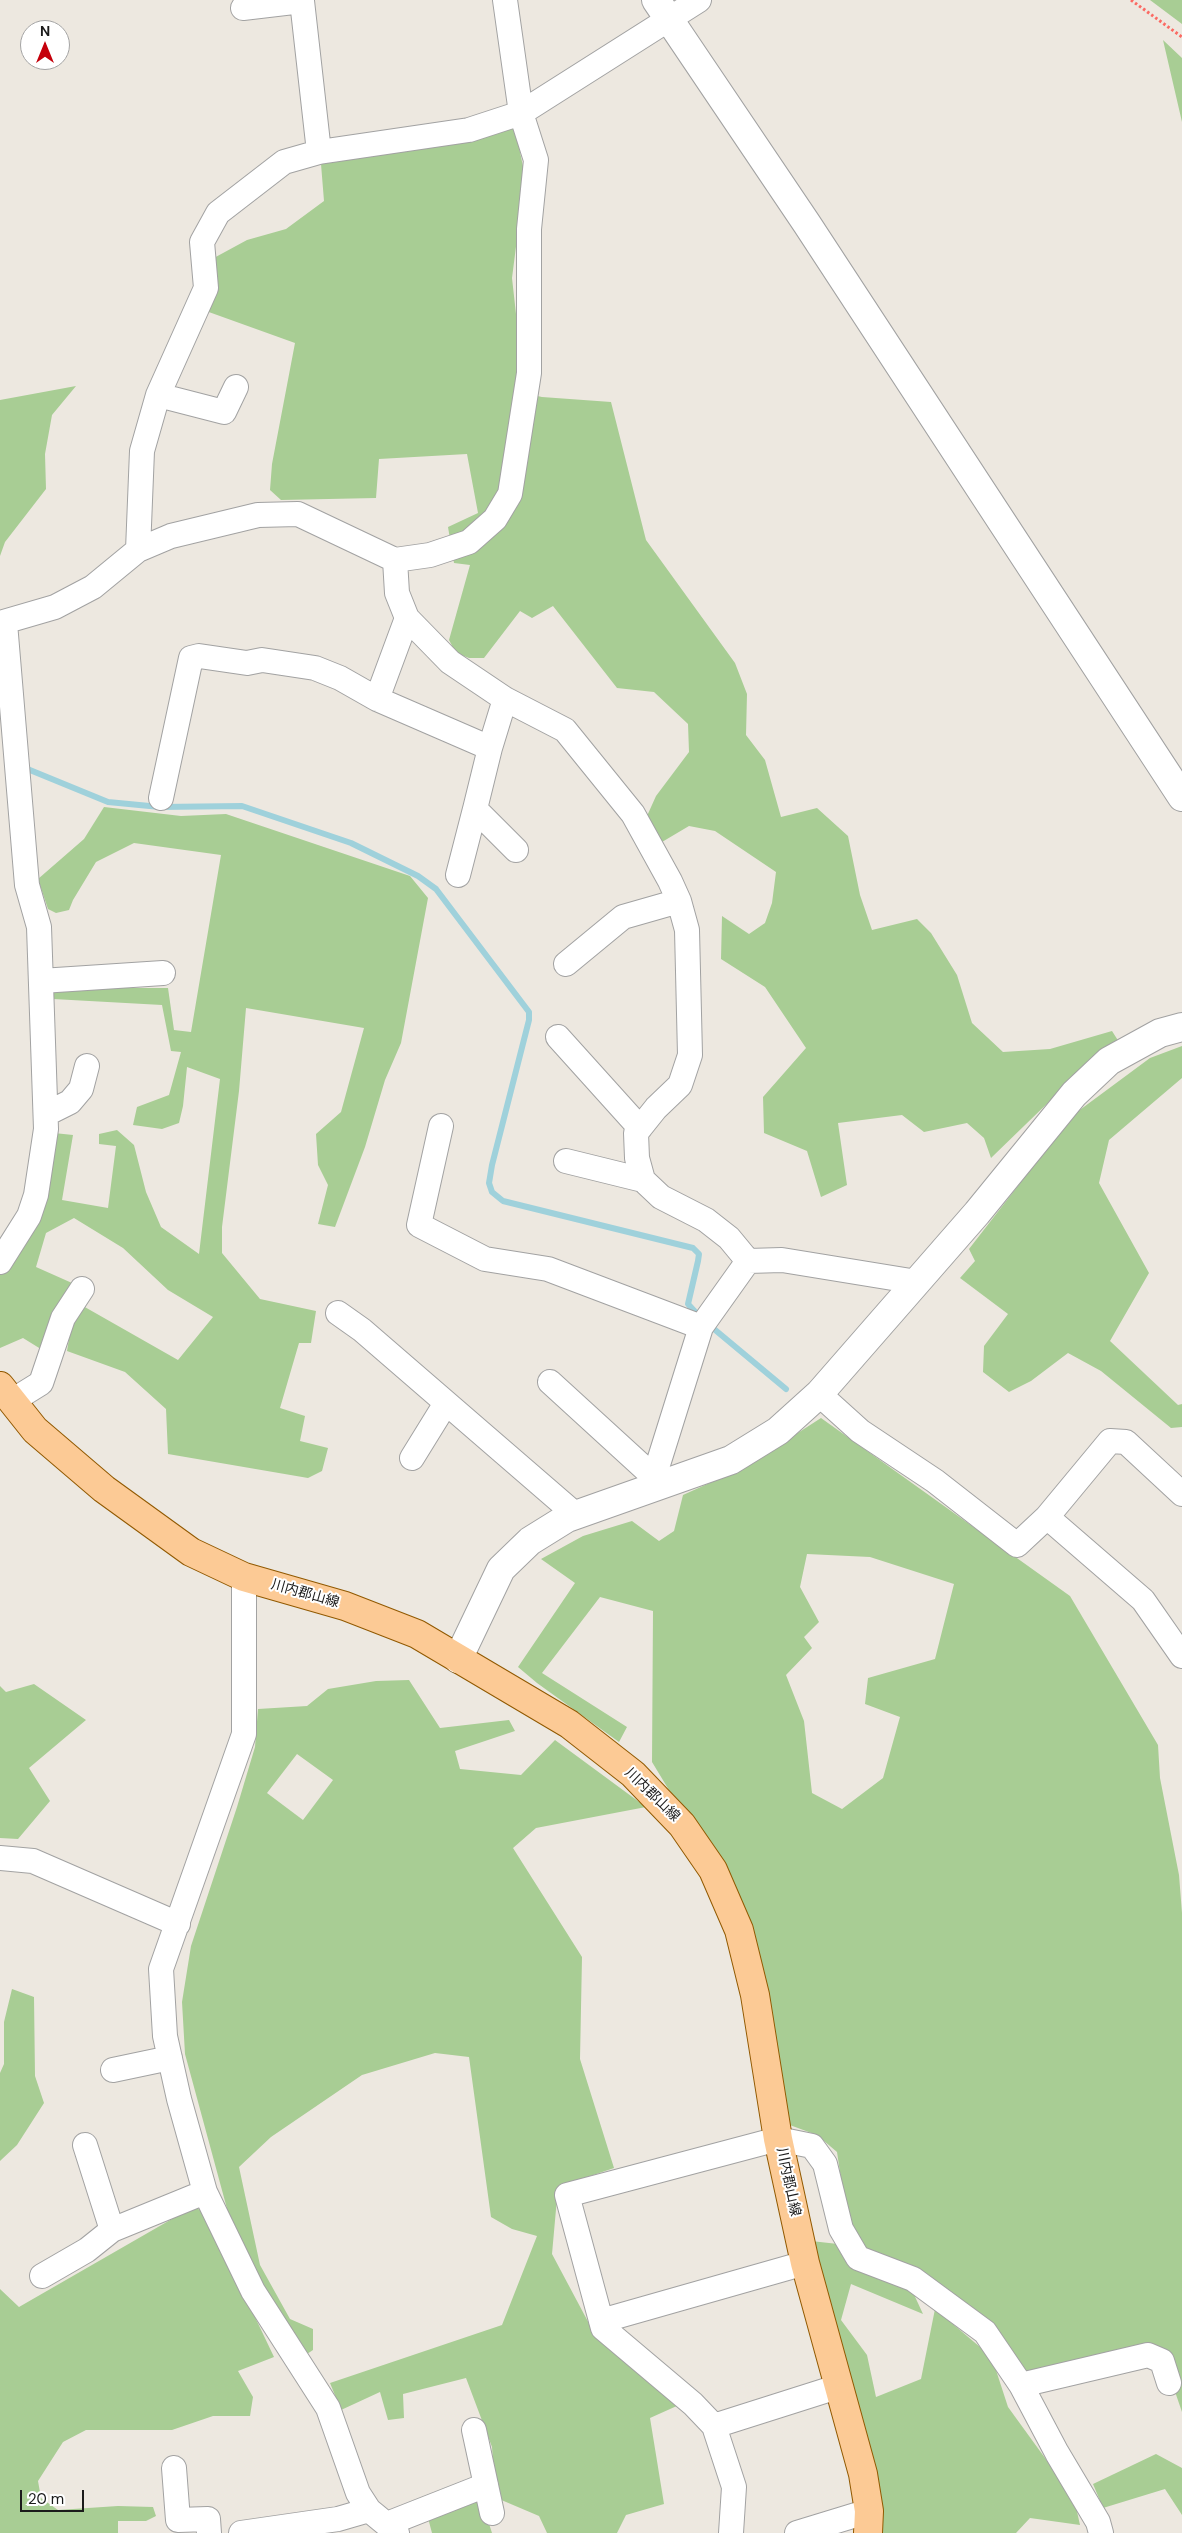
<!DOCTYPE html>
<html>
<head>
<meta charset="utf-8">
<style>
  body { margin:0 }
  #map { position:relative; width:1182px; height:2533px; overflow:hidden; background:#ede8e0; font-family:"DM Sans",sans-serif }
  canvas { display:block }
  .north { position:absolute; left:20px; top:20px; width:50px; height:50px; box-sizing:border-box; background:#fff; border:1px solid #a4a4a4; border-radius:50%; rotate:0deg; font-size:14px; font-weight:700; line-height:20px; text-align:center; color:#1b1b1b }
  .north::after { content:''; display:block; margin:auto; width:18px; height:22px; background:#c5000b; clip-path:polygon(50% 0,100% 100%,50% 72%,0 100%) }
  .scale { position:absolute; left:20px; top:2490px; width:64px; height:22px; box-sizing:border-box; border:2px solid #1b1b1b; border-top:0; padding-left:6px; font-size:15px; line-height:18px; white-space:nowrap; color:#1b1b1b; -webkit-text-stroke:4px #fff; paint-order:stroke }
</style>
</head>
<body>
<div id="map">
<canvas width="1182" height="2533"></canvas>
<div class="north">N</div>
<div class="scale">20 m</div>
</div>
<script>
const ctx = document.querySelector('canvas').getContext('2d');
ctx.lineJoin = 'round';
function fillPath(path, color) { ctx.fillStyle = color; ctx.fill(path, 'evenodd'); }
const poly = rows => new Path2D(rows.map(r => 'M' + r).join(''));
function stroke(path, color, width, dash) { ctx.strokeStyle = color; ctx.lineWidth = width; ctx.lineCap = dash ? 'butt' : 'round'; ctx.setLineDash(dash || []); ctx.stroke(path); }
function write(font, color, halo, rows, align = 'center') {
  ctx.font = font + ' "DM Sans","Noto Sans JP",sans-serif'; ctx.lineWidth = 4; ctx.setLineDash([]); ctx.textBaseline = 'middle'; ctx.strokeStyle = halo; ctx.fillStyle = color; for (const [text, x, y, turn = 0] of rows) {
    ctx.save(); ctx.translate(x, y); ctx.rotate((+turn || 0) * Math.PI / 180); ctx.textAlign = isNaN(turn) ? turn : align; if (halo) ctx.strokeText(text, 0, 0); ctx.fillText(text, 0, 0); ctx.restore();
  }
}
const forest = poly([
  [1150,0,1182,0,1182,24],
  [1163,40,1182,58,1182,122],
  [515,128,525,176,512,278,520,350,519,392,542,397,611,402,646,540,735,663,747,694,746,735,765,760,781,817,817,808,848,836,860,895,872,930,917,919,931,933,957,975,972,1023,1003,1052,1050,1049,1112,1031,1119,1042,1058,1093,991,1158,984,1138,967,1123,924,1132,902,1115,838,1123,847,1185,821,1197,807,1151,764,1133,763,1097,806,1048,765,987,721,959,722,916,749,934,765,923,772,903,776,872,715,831,689,826,662,842,647,816,656,796,689,752,688,724,654,692,617,688,553,606,532,618,520,611,484,658,469,658,456,653,449,640,470,565,454,563,448,527,478,513,467,454,379,459,376,498,281,500,270,490,272,464,295,343,206,311,212,259,247,240,286,229,324,201,321,164],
  [76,386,52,415,45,454,46,489,5,542,0,556,0,400],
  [104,807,181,816,226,814,410,876,428,898,401,1043,385,1080,365,1147,335,1227,318,1224,328,1185,318,1165,316,1134,341,1112,364,1028,246,1008,239,1091,222,1227,222,1253,260,1299,316,1311,311,1343,299,1343,280,1408,305,1416,300,1441,328,1448,322,1471,308,1478,168,1454,166,1409,125,1372,67,1351,71,1327,83,1306,178,1360,213,1317,168,1290,123,1248,74,1218,46,1233,36,1267,72,1283,44,1351,23,1338,0,1348,0,1275,43,1209,54,1133,73,1135,62,1200,108,1208,116,1146,99,1144,99,1134,117,1130,134,1145,146,1192,161,1227,199,1254,220,1079,187,1067,183,1106,179,1123,162,1129,133,1125,137,1107,169,1095,181,1052,171,1051,162,1005,53,999,52,988,168,988,174,1030,191,1032,221,855,134,843,96,862,73,900,69,910,56,913,48,909,38,879,84,839],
  [1182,1046,1182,1078,1109,1140,1099,1183,1149,1273,1110,1341,1178,1405,1182,1404,1182,1427,1171,1428,1101,1371,1068,1353,1031,1381,1009,1392,983,1372,984,1346,1008,1314,960,1278,975,1261,969,1249,1073,1115,1150,1058],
  [821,1418,1070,1596,1158,1745,1160,1778,1179,1875,1182,1913,1182,2412,1160,2348,1024,2374,866,2252,848,2226,837,2152,817,2135,787,2124,760,1971,675,1800,652,1762,653,1611,600,1597,542,1673,627,1727,619,1742,537,1683,518,1667,575,1583,541,1559,583,1536,632,1521,659,1541,674,1531,683,1495,745,1467],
  [807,1554,870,1557,954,1584,935,1659,868,1678,865,1704,900,1717,883,1778,842,1809,812,1793,804,1721,786,1675,812,1648,804,1637,819,1622,800,1587],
  [409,1680,440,1728,509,1720,515,1731,455,1751,460,1769,521,1775,555,1740,646,1807,536,1828,513,1848,582,1957,580,2059,614,2168,558,2187,552,2254,593,2331,679,2405,650,2418,664,2504,626,2515,617,2533,547,2533,539,2516,499,2499,494,2474,492,2447,466,2378,403,2394,404,2418,388,2420,380,2392,341,2410,330,2383,502,2325,537,2236,512,2229,491,2217,469,2057,435,2053,362,2075,271,2137,239,2167,260,2265,290,2319,313,2329,313,2350,307,2354,255,2279,229,2216,185,2054,182,2002,191,1946,237,1807,255,1747,258,1709,307,1706,328,1689,376,1681],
  [297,1754,333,1780,303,1820,267,1793],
  [34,1684,86,1720,29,1768,50,1801,18,1839,0,1838,0,1686,6,1692],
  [12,1989,34,1997,35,2076,44,2103,17,2145,0,2161,0,2073,4,2064,4,2022],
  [191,2208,204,2210,274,2357,238,2371,253,2397,250,2416,213,2416,172,2430,86,2430,63,2442,38,2481,41,2498,58,2510,118,2506,153,2507,156,2516,146,2521,118,2521,118,2533,0,2533,0,2289,19,2307],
  [811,2241,838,2244,911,2288,923,2314,851,2284,841,2320,867,2355,876,2397,921,2379,935,2309,980,2347,994,2364,1008,2407,1074,2498,1080,2525,1030,2518,1016,2533,878,2533],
  [1156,2454,1182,2468,1182,2515,1165,2489,1103,2508,1093,2484],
  [480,2496,492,2533,432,2533,428,2518]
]);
const stream = poly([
  [25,768,108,802,160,807,242,806,351,843,418,876,436,889,529,1012,529,1020,492,1165,489,1183,492,1192,503,1201,693,1248,699,1254,698,1261,688,1304,699,1316],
  [708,1324,786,1389]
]);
const path = poly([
  [1131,0,1182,37]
]);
const minor = poly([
  [243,8,302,1,319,152],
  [158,395,224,412,236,387],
  [138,550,142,451,158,395,206,288,202,242,218,213,284,162,319,152,469,130,521,113,699,0],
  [395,560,397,593,407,618,450,662,505,699,565,730,633,814,670,881,679,901,687,930,690,1055,680,1085,656,1108,636,1133,637,1158,643,1180,661,1197,706,1220,729,1238,748,1261],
  [407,618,377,699,490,748,505,699],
  [0,623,55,607,93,587,138,550,171,536,258,515,298,514,395,560,430,555,469,542,495,519,510,494,529,373,529,229,536,160,521,113,505,0],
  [490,748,475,809,516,850],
  [161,798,191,658,199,656,247,663,262,660,315,668,340,678,377,699],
  [458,875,475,809],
  [566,964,623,917,679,901],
  [41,981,163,973],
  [558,1037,640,1128],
  [46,1114,70,1102,81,1089,87,1066],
  [441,1126,419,1225,485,1259,548,1269,701,1327],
  [566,1161,643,1180],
  [748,1261,782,1260,917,1282],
  [0,1262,29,1216,36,1195,46,1129,39,927,27,885,5,623],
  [338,1313,362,1330,576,1515],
  [550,1382,655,1478],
  [819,1394,860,1431,935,1481,1017,1545,1047,1517,1110,1441,1126,1442,1182,1494],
  [12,1401,41,1383,63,1318,82,1289],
  [412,1458,446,1403],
  [650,1490,701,1327,748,1261],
  [1047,1517,1143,1600,1182,1656],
  [244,1577,244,1734,161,1969,165,2036,179,2099,205,2192,253,2291,328,2408,358,2493,369,2510,397,2533],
  [0,1858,33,1861,178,1924],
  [113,2070,170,2058],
  [85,2145,112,2230],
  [42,2276,87,2250,112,2230,205,2192],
  [601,2321,805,2263],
  [1021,2385,1148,2355,1162,2361,1169,2383],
  [714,2426,840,2386],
  [474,2430,492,2513],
  [174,2468,178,2520,208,2519,209,2533],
  [387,2524,486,2485],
  [241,2533,338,2519,369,2510],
  [731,2533,734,2487,714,2426,693,2404,603,2328,567,2195,778,2139,812,2146,825,2164,841,2229,858,2258,913,2279,985,2332,1021,2385,1057,2453,1098,2522,1101,2533],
  [797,2533,869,2511]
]);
const tertiary = poly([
  [656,0,807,224,1182,797],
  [458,1659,501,1569,530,1541,567,1518,731,1460,778,1431,819,1394,977,1213,1074,1094,1109,1061,1160,1033,1182,1027]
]);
const primary = poly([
  [0,1386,35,1430,104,1489,191,1552,244,1577,345,1606,417,1634,569,1724,633,1774,682,1825,713,1870,739,1930,755,1995,778,2139,805,2263,863,2474,869,2511,868,2533]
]);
const streetNames = [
  ["川内郡山線",305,1594,16],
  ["川内郡山線",652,1795,44],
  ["川内郡山線",788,2182,78]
];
fillPath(forest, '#a8cd94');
stroke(stream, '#9fd1db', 6);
stroke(minor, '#a2a2a2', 26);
stroke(tertiary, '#a2a2a2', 30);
stroke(primary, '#915900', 30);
stroke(path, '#fb6a63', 3, [2.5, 2.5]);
stroke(minor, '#fff', 24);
stroke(tertiary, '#fff', 28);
stroke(primary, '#fcca95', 28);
write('14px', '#1b1b1b', '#fff', streetNames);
</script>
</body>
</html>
